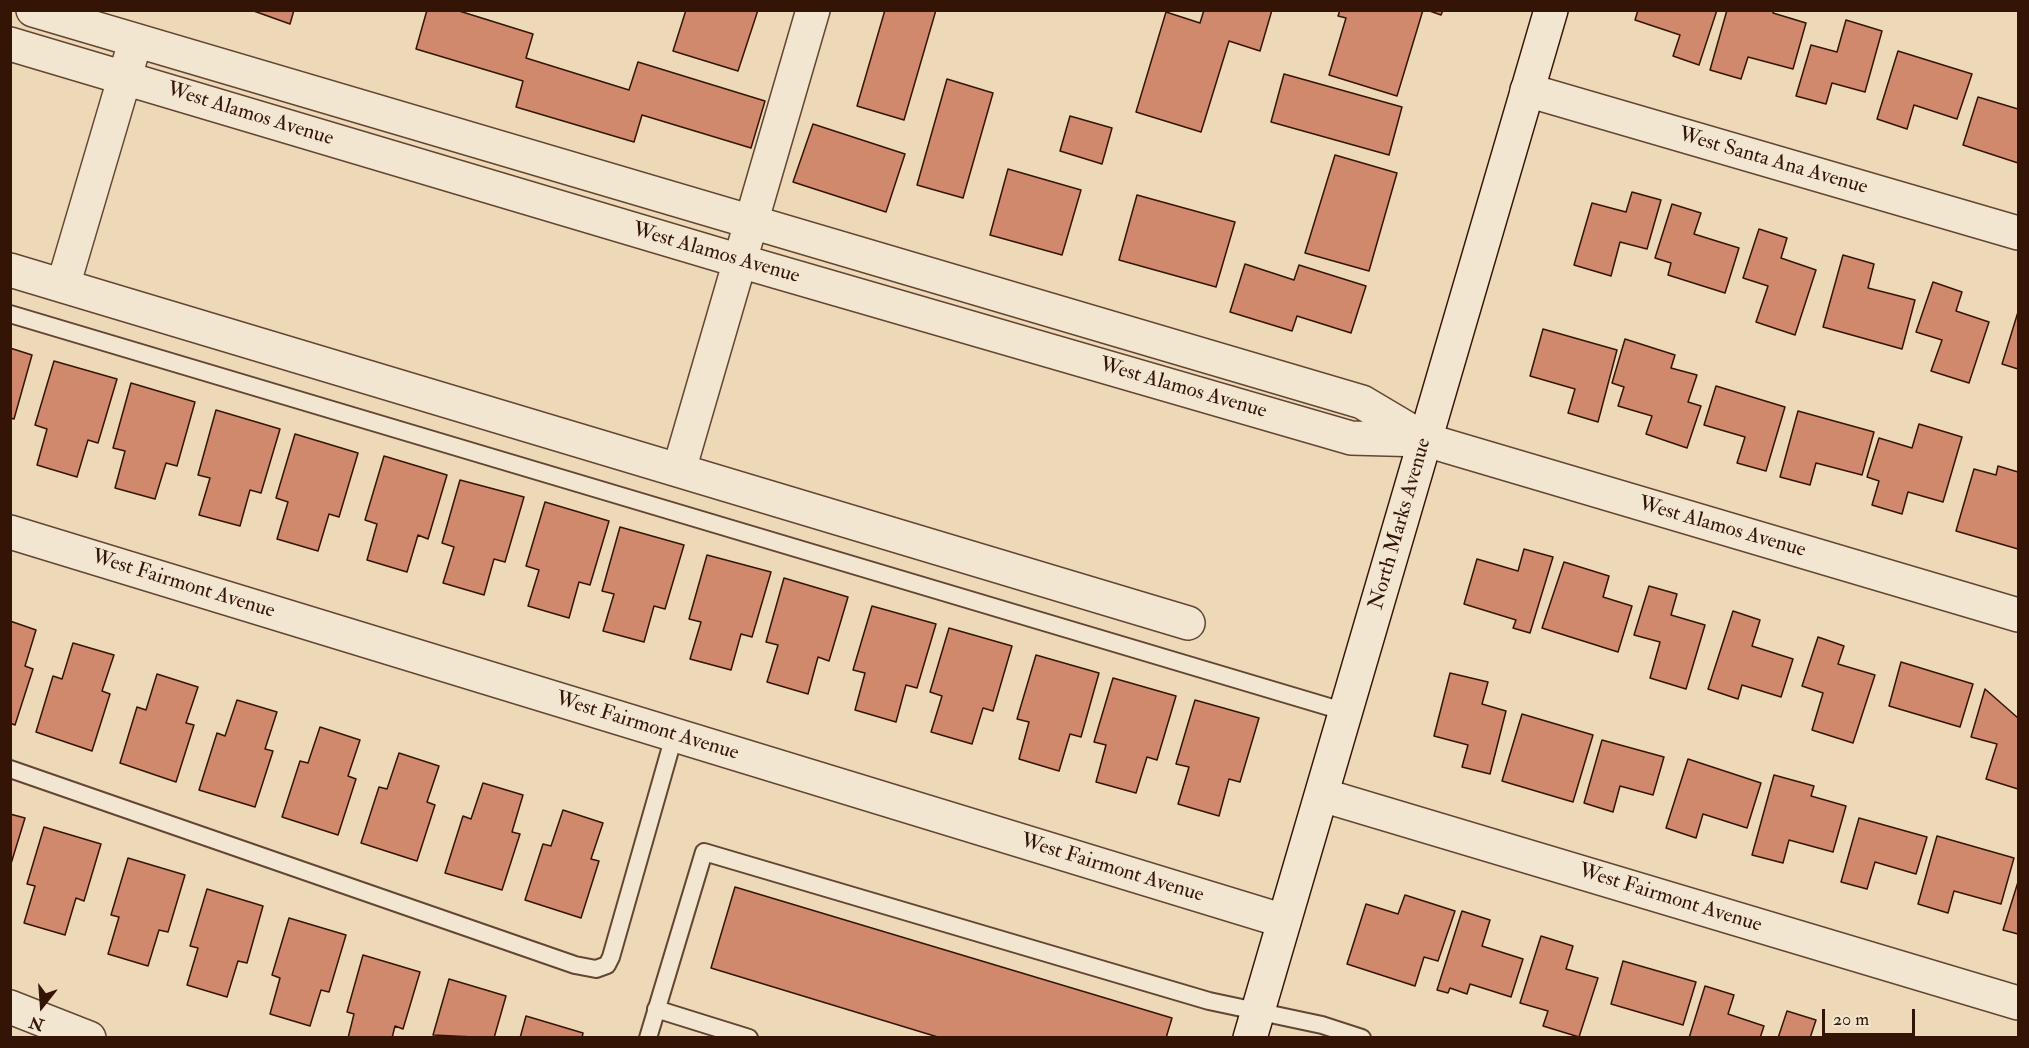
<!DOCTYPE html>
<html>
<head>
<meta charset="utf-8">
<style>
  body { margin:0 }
  #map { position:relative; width:2029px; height:1048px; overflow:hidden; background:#edd8b8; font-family:"IM FELL Double Pica",serif }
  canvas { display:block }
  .frame { position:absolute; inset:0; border:12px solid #341505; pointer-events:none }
  .north { position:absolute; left:12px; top:976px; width:60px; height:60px; -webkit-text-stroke:4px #f3e6d1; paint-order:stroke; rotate:197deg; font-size:16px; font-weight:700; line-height:24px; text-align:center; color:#341505 }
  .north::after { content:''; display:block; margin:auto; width:21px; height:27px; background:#341505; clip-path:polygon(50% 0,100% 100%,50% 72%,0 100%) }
  .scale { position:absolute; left:1822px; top:1009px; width:93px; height:27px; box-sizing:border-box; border:3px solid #341505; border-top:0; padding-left:8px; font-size:18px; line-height:21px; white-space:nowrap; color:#341505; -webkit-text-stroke:4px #f3e6d1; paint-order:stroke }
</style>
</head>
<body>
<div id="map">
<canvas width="2029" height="1048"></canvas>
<div class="frame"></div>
<div class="north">N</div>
<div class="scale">20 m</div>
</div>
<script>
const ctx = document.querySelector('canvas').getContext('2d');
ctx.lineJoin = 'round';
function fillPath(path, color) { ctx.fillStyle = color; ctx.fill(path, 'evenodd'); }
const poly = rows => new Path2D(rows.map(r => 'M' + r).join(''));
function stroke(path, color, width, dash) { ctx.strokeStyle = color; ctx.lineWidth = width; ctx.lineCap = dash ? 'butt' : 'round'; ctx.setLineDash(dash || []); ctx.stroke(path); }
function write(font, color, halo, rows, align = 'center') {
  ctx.font = font + ' "IM FELL Double Pica",serif'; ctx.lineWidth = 6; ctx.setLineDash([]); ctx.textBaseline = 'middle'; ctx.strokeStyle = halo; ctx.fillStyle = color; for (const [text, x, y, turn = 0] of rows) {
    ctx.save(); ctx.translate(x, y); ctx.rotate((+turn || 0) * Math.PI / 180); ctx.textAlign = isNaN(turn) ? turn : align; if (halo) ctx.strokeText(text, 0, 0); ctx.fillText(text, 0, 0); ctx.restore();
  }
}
const building = poly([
  [251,10,294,10,290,24,251,10],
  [427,10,456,10,533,34,526,58,629,90,638,62,765,101,751,148,642,115,634,142,516,107,523,81,416,49,427,10],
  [686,10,758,10,738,71,673,51,686,10],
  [885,10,936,10,904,120,857,106,885,10],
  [1204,10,1272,10,1260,51,1229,41,1201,132,1136,112,1166,12,1200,23,1204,10],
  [1340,10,1423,10,1397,96,1329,75,1346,18,1338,16,1340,10],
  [1427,10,1443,10,1441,15,1427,10],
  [1638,10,1717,10,1699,65,1673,56,1680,35,1635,20,1638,10],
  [1727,10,1774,10,1773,13,1806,23,1793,69,1748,57,1741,79,1710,70,1727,10],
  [1846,20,1882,31,1865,92,1832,83,1826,104,1796,96,1811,45,1837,52,1846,20],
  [1898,51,1972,74,1957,119,1914,105,1907,129,1877,119,1898,51],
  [1284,74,1402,107,1389,155,1271,122,1284,74],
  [947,79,993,93,963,198,917,185,947,79],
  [1978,97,2018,109,2018,163,1963,145,1978,97],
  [1070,116,1112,128,1102,164,1060,151,1070,116],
  [813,124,905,154,886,212,793,182,813,124],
  [1335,155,1397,173,1369,271,1305,253,1335,155],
  [1008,169,1081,190,1062,255,990,235,1008,169],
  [1632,192,1661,200,1647,249,1620,242,1611,276,1574,265,1592,203,1626,212,1632,192],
  [1137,195,1235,222,1216,287,1119,260,1137,195],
  [1672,204,1701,213,1694,234,1739,248,1725,293,1668,275,1671,263,1655,258,1672,204],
  [1759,229,1787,238,1781,258,1816,270,1795,335,1756,322,1768,286,1743,278,1759,229],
  [1843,255,1874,264,1868,288,1915,300,1902,349,1823,327,1843,255],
  [1245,264,1294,280,1299,265,1366,286,1351,333,1297,316,1292,331,1230,312,1245,264],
  [1933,282,1962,292,1956,311,1989,322,1969,383,1931,371,1942,340,1916,332,1933,282],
  [2018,312,2018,369,2002,364,2018,312],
  [1543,329,1617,350,1598,422,1568,413,1575,389,1530,376,1543,329],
  [1625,339,1675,355,1671,368,1697,375,1688,402,1701,406,1687,448,1646,434,1652,416,1618,406,1624,387,1612,383,1625,339],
  [10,348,32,355,14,419,10,418,10,348],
  [54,361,117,379,98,443,88,440,77,477,37,465,47,429,35,425,54,361],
  [131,383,195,402,177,466,166,463,155,499,115,488,125,451,113,448,131,383],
  [1716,386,1785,407,1766,471,1737,463,1745,437,1704,425,1716,386],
  [216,410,280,429,261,493,250,490,240,526,199,515,210,478,198,475,216,410],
  [1798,411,1874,432,1862,475,1816,463,1810,485,1780,477,1798,411],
  [1919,424,1962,437,1943,502,1908,492,1902,514,1872,505,1879,481,1867,477,1879,438,1912,448,1919,424],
  [295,434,358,453,339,517,329,514,318,551,277,539,288,502,276,498,295,434],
  [384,456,447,475,428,539,418,535,407,572,367,560,377,524,365,520,384,456],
  [1998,466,2018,472,2018,549,1956,531,1974,469,1996,475,1998,466],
  [460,480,524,497,505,562,494,559,484,595,443,583,454,547,442,543,460,480],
  [545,502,609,521,590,585,579,582,569,618,528,606,539,570,526,566,545,502],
  [620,527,684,545,665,609,654,606,644,642,603,631,614,594,602,591,620,527],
  [1524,549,1553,557,1530,633,1513,628,1516,620,1464,604,1477,559,1518,571,1524,549],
  [707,555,771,572,752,637,741,634,731,670,690,659,701,622,689,619,707,555],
  [1564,562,1609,576,1603,597,1632,606,1618,652,1542,628,1564,562],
  [784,578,848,597,829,661,818,657,808,694,767,682,778,645,766,642,784,578],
  [1649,586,1677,594,1671,615,1705,625,1686,689,1650,678,1660,642,1634,635,1649,586],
  [872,606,936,624,917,688,906,685,896,722,855,710,865,673,853,670,872,606],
  [1733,611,1760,620,1752,646,1793,659,1781,697,1742,685,1738,699,1708,689,1733,611],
  [10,621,36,630,25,666,33,669,15,725,10,723,10,621],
  [949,628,1012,646,993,711,983,708,972,744,931,732,942,696,930,692,949,628],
  [1818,637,1844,646,1838,664,1875,675,1853,743,1812,730,1823,693,1802,686,1818,637],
  [73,643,114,655,102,691,110,694,92,751,36,732,53,676,62,679,73,643],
  [1036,655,1099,673,1081,737,1070,734,1059,771,1019,759,1029,722,1017,719,1036,655],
  [1901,662,1973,684,1960,727,1889,706,1901,662],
  [1450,673,1488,682,1482,704,1506,711,1490,774,1462,767,1468,745,1434,736,1450,673],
  [157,674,198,687,186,723,194,725,176,782,120,763,137,707,146,710,157,674],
  [1113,678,1176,696,1157,760,1147,757,1136,793,1096,782,1106,745,1094,742,1113,678],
  [1985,689,2018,718,2018,789,1986,779,1997,744,1971,737,1985,689],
  [237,700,277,712,265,749,273,751,255,807,199,790,217,733,225,736,237,700],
  [1195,700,1259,718,1240,782,1229,779,1219,816,1178,804,1189,767,1176,764,1195,700],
  [1522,714,1593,735,1573,802,1502,781,1522,714],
  [320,727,360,740,348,776,356,779,338,835,282,817,300,761,308,763,320,727],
  [1602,740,1664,757,1653,795,1620,786,1613,812,1584,803,1602,740],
  [399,753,439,766,427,802,435,805,417,861,361,843,379,787,387,789,399,753],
  [1688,759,1761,783,1747,828,1703,814,1696,838,1666,828,1688,759],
  [1774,775,1814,786,1811,796,1846,806,1833,852,1789,840,1783,863,1752,855,1774,775],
  [483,783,523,795,512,832,520,834,502,890,445,873,463,816,471,819,483,783],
  [563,810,603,823,591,859,599,861,581,918,525,900,543,844,551,846,563,810],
  [10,814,25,818,10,867,10,814],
  [1859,818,1927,837,1916,874,1875,862,1867,889,1841,882,1859,818],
  [44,827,101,844,84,901,76,898,65,935,24,923,35,886,27,884,44,827],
  [1937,836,2014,858,2001,904,1954,891,1948,913,1918,904,1937,836],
  [128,858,185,875,168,932,159,930,148,966,108,954,119,917,111,915,128,858],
  [2018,882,2018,934,2003,930,2018,882],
  [735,887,1172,1018,1166,1038,941,1038,711,968,735,887],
  [207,889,263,906,247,963,238,961,227,997,187,985,198,948,190,946,207,889],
  [1405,895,1455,911,1438,961,1424,957,1415,986,1347,964,1366,904,1398,914,1405,895],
  [1462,911,1490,920,1482,946,1523,959,1511,997,1470,984,1467,994,1450,988,1448,993,1437,990,1462,911],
  [289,918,346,935,329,992,321,990,310,1026,270,1014,280,978,272,975,289,918],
  [1541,936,1573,946,1566,969,1598,978,1579,1037,1543,1026,1548,1011,1520,1003,1541,936],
  [363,955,420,972,403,1029,395,1026,392,1038,348,1038,354,1014,347,1012,363,955],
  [1623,961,1696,982,1683,1025,1611,1004,1623,961],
  [449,979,506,996,494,1038,433,1035,449,979],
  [1705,986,1734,995,1728,1014,1764,1026,1760,1038,1689,1038,1705,986],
  [1787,1011,1816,1020,1810,1038,1778,1038,1787,1011],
  [526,1016,583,1033,582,1038,520,1038,526,1016]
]);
const lane = poly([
  [10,314,1346,712],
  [10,769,575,965,596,969,607,965,611,957,674,736],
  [656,1009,749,1038],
  [648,1038,704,852,1209,1001,1322,1025,1362,1038]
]);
const street = poly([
  [33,10,1362,402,1426,440,2018,615],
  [10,44,740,261,1351,438,1424,440],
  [1527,90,2018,233],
  [10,270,1188,623],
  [63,286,131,56],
  [679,470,813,10],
  [10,532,1284,921],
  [1322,795,2018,1003],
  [10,1007,89,1038]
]);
const secondary = poly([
  [1250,1038,1551,10]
]);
const streetNames = [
  ["West Alamos Avenue",250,115,17],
  ["West Santa Ana Avenue",1773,162,16],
  ["West Alamos Avenue",716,254,16],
  ["West Alamos Avenue",1183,389,16],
  ["North Marks Avenue",1401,524,-74],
  ["West Alamos Avenue",1722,528,16],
  ["West Fairmont Avenue",183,585,17],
  ["West Fairmont Avenue",647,727,17],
  ["West Fairmont Avenue",1112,869,17],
  ["West Fairmont Avenue",1670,899,17]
];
fillPath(building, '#d0896c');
stroke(building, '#341505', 1.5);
stroke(lane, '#624632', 20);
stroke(street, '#624632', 36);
stroke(secondary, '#341505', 36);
stroke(lane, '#f3e6d1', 16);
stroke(street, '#f3e6d1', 33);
stroke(secondary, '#f3e6d1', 33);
write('21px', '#341505', '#f3e6d1', streetNames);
</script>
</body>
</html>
